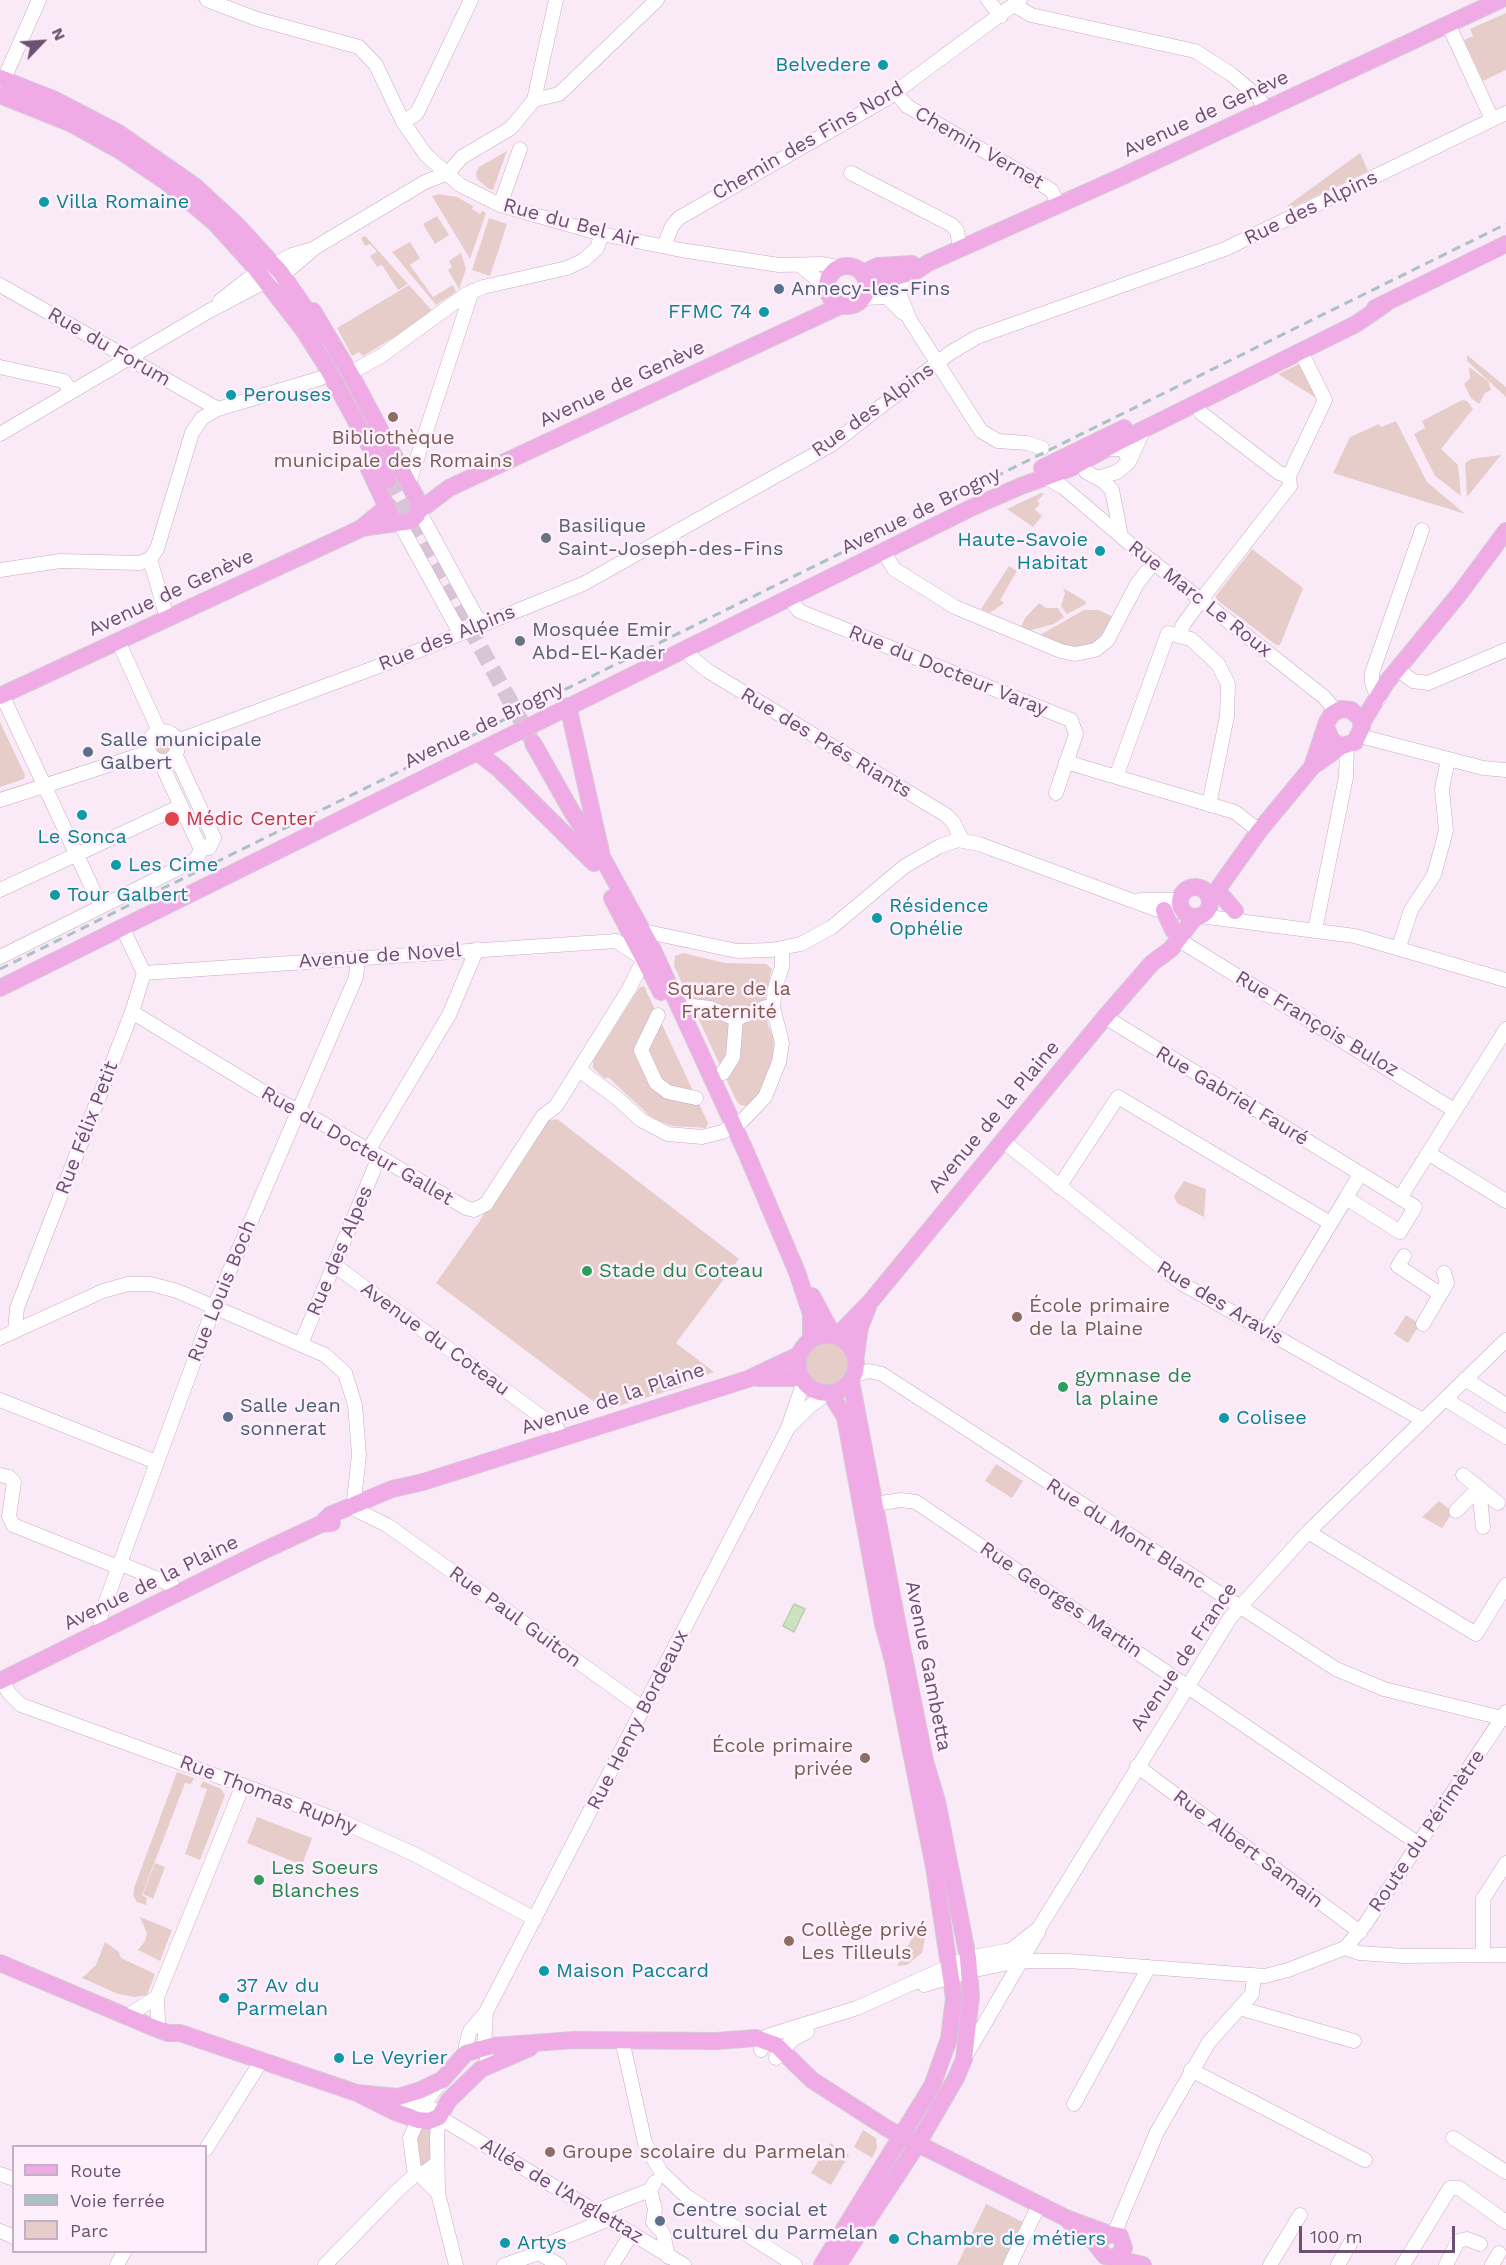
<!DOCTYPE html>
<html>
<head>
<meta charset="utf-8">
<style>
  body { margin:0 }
  #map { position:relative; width:1506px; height:2265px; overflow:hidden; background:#faeaf8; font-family:"Work Sans",sans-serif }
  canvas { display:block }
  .legend { position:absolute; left:12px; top:2145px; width:195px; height:108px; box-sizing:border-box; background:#fdf0fc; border:2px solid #c4b0c5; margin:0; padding:8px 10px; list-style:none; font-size:18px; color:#6e5072 }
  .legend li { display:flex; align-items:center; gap:12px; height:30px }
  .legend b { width:30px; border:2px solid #c4b0c5 }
  .north { position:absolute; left:12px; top:12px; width:60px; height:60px; -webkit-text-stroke:4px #fdf0fc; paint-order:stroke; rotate:65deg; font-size:16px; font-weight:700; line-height:24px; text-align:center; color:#6e5072 }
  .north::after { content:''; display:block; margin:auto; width:21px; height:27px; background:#6e5072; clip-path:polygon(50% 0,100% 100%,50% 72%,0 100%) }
  .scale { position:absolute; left:1299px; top:2226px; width:156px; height:27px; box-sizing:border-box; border:3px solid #6e5072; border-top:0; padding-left:8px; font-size:18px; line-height:21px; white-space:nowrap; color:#6e5072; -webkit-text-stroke:4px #fdf0fc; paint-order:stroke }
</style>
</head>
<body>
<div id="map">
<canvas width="1506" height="2265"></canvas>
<ul class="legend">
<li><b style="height:8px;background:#f0abe7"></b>Route</li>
<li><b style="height:8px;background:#a9c2c3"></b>Voie ferrée</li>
<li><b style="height:16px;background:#e7cdca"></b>Parc</li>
</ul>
<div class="north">N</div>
<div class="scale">100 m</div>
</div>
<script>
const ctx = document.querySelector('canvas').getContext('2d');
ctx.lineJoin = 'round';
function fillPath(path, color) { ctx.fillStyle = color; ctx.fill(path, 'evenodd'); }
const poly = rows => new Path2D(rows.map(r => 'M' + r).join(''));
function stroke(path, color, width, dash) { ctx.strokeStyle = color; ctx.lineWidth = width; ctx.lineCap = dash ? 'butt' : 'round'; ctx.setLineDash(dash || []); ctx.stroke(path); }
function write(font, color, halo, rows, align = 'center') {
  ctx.font = font + ' "Work Sans",sans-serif'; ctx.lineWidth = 5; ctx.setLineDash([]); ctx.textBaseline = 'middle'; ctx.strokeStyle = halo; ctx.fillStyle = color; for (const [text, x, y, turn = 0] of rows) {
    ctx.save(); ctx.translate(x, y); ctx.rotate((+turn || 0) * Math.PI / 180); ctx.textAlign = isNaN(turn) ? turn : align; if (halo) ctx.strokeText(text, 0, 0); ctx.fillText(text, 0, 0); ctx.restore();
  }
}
const green = poly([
  [1506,13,1506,70,1483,81,1464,40,1473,36,1470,29],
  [507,151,493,190,489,189,477,179,476,173,479,167],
  [1360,153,1368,171,1289,209,1287,206],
  [439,194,457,197,473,206,472,209,480,214,482,211,486,213,470,259,432,196],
  [437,216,449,235,435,244,423,224],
  [489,218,507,224,490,276,472,270],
  [365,236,408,284,398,290,382,265,377,267,370,256,377,252,370,244,365,246,361,238],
  [410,242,420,258,410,265,433,297,453,285,456,292,436,305,392,252],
  [461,253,466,269,459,289,448,270,452,267,449,261],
  [409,285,434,313,363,356,359,352,352,356,337,328],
  [1467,355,1506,387,1506,397,1467,361],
  [1301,363,1321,401,1278,374],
  [1469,367,1488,381,1491,390,1485,393,1479,404,1471,398,1464,384,1470,378],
  [1462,400,1467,401,1473,409,1441,449,1458,465,1461,496,1435,476,1414,434,1425,428,1422,421],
  [1396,421,1427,482,1465,514,1333,473,1350,437,1379,424,1381,427],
  [1501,455,1467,497,1465,463,1471,459],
  [1041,493,1044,494,1037,501,1040,504,1035,509,1042,516,1033,527,1007,509],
  [1252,549,1303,588,1280,645,1276,645,1217,600,1216,596],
  [1009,566,1017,571,1000,600,1004,603,990,613,981,609],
  [1063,588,1085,601,1086,604,1067,614,1061,606,1065,593],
  [1039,603,1046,608,1058,608,1064,617,1054,624,1043,627,1028,631,1021,627,1025,618],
  [1084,610,1098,610,1114,617,1108,628,1094,643,1088,647,1070,648,1040,637,1040,635],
  [0,722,25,775,24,779,0,787],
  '152 746a10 10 0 1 1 20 0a10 10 0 1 1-20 0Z',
  [683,953,725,963,766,964,772,969,765,999,768,1025,774,1038,773,1056,769,1074,760,1092,748,1106,740,1105,736,1100,674,966,675,956],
  [644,986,708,1123,706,1128,673,1126,653,1119,608,1077,605,1079,593,1068,593,1061,639,988],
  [557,1119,739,1259,676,1343,714,1372,685,1383,681,1387,605,1410,436,1283,479,1222,542,1122],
  [1184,1181,1206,1189,1204,1217,1177,1203,1174,1196],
  [1406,1315,1420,1324,1408,1343,1394,1334],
  '805 1363a22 22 0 1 1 44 0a22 22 0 1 1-44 0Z',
  [996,1464,1023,1481,1012,1498,985,1481],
  [1439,1501,1453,1512,1442,1528,1422,1517],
  [177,1772,194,1778,191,1784,185,1783,142,1895,147,1898,146,1905,137,1902,133,1896,134,1888],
  [203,1781,221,1789,225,1795,200,1860,185,1854,207,1789,200,1787],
  [257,1817,312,1838,302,1865,247,1843],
  [155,1863,165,1867,153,1899,143,1894],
  [140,1917,172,1930,160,1961,138,1950,145,1941,147,1933],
  [923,1918,926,1932,922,1953,907,1965,897,1966],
  [105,1942,119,1952,121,1958,155,1974,147,1995,135,1997,118,1994,82,1978,96,1965],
  [419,2126,432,2126,431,2161,423,2169,414,2157],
  [863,2130,876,2138,877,2148,872,2158,854,2147],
  [830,2143,849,2155,831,2185,811,2173],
  [986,2204,1025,2223,1006,2265,957,2265]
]);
const water = poly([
  [794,1604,805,1609,794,1632,783,1626,794,1604]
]);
const majorTunnel = poly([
  [388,480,531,739]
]);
const minor = poly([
  [207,0,257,19,359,47,376,65,403,122,426,155,460,185,500,205,602,234,681,250,779,265,823,264,838,267],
  [988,0,1001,16],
  [1014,5,1031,15,1195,51,1231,74,1259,98,1265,109],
  [1448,24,1492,119],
  [0,88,39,0],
  [896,93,907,106,1051,190,1059,205],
  [534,100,559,94,657,0],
  [403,122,417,113,471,0],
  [851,173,952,225,957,231,960,249],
  [500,205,520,149],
  [664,246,672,226,679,218,886,99,1020,0],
  [802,267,827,287],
  [905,275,899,293,910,320,981,431,998,441,1027,443,1042,448],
  [0,285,218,409],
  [868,286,883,293,903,313],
  [863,298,888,297],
  [220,301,248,279,292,255,309,250],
  [0,367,64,381,71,392],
  [350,373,381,356,465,295,483,287,567,268,584,260,597,248,602,234],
  [1196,403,1201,413,1279,473,1289,476],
  [0,434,209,311,291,268,316,247,425,182,448,173,462,157,511,128,534,100,556,0],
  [1129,462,1144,429],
  [1086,472,1103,481,1112,490,1121,536],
  [1041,475,1063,487,1129,543,1324,697,1336,711],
  [1098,478,1117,472,1129,462,1124,449,1109,449],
  [407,480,411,477,472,291],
  [419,511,476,616,484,623],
  [399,522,460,633],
  [883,551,894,569,955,607,1061,651,1075,654,1095,650,1107,641,1137,584,1154,562],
  [150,559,167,618],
  [0,570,60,561,140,563,150,559,157,549,192,433,202,418,218,409,321,378],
  [789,598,799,611,1071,720,1076,734,1056,793],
  [1179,636,1191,639,1218,664,1228,684,1227,716,1209,805],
  [118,641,159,731],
  [686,648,692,658,708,671,946,815,953,822,962,840],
  [1397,669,1413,681,1428,683,1506,650],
  [2,695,96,896],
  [1378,700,1372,682,1372,673,1422,530],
  '148 746a15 15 0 1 1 30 0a15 15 0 1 1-30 0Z',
  [1360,736,1483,768,1506,770],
  [177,741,398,659,583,584,831,445,950,353,977,337,1225,249,1506,113],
  [160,761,199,845,209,848,214,838,175,754],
  [1066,762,1235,812,1259,831],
  [1116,777,1168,633,1179,636,1183,625,1201,600,1290,486,1289,476,1325,400,1301,352],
  [0,800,149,752],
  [0,890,181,806],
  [1140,900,1180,900],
  [1200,916,1355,936,1506,980],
  [1315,930,1346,777,1347,745],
  [643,931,737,951,771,950,801,944,832,927,905,866,940,846,958,840,979,844,1155,909,1184,911],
  [1179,940,1454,1110],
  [1399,947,1411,910,1434,875,1446,831,1442,789,1448,759],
  [0,957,195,860,203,848],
  [692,1006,710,1008,736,1019,766,1007],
  [132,1012,275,1099,317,1120,466,1208,474,1210,486,1204,543,1116,556,1106,629,989,644,959,616,941,144,973],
  [658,1015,641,1050,656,1083,668,1092,696,1098],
  [1105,1017,1415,1207,1400,1232,1346,1198,1360,1174],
  [579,1070,617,1098,641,1120,668,1134,702,1137,722,1132,742,1121,765,1097,779,1062,782,1043,773,1007,775,988,782,967,782,948],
  [723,1073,733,1057,736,1019],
  [1003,1141,1181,1283,1423,1420],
  [368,1151,449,1015,477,949],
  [1428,1153,1506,1201],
  [1059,1187,1118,1097,1330,1223],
  [1400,1198,1506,1029],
  [1404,1256,1398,1266,1440,1294],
  [334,1265,557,1428,561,1438],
  [1423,1324,1447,1283,1444,1273],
  [15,1331,17,1308,132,1012,144,973,122,927],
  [1265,1332,1346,1198],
  [0,1338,103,1291,128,1284,151,1284,177,1291,325,1355,345,1373,355,1405,359,1455,354,1500,358,1511,387,1525,644,1709],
  [301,1344,379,1157],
  [855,1375,869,1371,882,1374,1336,1669,1384,1689,1506,1719],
  [1465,1379,1506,1405],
  [1445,1399,1506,1437],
  [0,1400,156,1462],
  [790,1426,810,1406,828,1393],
  [0,1475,9,1477,14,1482,9,1516,13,1525,118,1567],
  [1463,1475,1498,1503],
  [874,1504,901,1500,916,1502,1419,1844],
  [1456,1511,1479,1488,1483,1527],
  [1308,1532,1476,1634,1506,1585],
  [119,1563,172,1585,176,1594],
  [104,1629,100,1620,101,1615,214,1307,356,977,358,958],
  [1,1680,9,1693,21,1705,341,1821,414,1854,535,1919],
  [1137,1766,1360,1932],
  [1345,1948,1364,1926,1506,1712],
  [1483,1955,1483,1899,1506,1863],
  [924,1985,970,1971,1019,1961,1068,1961,1265,1976,1288,1970,1345,1948,1359,1953,1404,1956,1506,1955],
  [1239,2008,1354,2041],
  [486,2012,484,2047,489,2065],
  [132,2013,157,1997],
  [158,2022,157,1997,243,1785],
  [622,2040,645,2143,661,2172,686,2196,795,2265],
  [761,2050,767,2036,857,2008,968,1958,1011,1950,1039,1928,1230,1618,1308,1532,1506,1340],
  [466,2053,466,2045,470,2031,486,2012,788,1428,804,1381],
  [965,2057,1038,1932],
  [776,2058,793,2039,807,2032],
  [1191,2070,1365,2160],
  [398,2097,433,2109,439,2117,684,2265],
  [1074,2104,1149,1967],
  [439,2117,437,2136,438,2193,456,2265],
  [1453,2138,1506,2172],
  [206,2149,262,2060],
  [0,2174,14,2179],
  [650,2190,655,2209,653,2222,663,2233,668,2257],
  [438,2193,414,2169,410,2138,427,2100,442,2080],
  [596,2211,650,2190,655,2182],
  [0,2231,14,2237],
  [1114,2234,1157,2132,1209,2042,1252,1994,1254,1976],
  [539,2253,550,2243,609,2219],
  [117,2265,124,2252],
  [325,2265,398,2190,416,2174,425,2172,437,2163],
  [504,2265,539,2253,559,2265],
  [612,2265,632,2233],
  [1010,2265,1039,2205],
  [1270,2265,1300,2215],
  [1338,2265,1352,2240],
  [1403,2265,1450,2188,1459,2188,1506,2222],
  [1446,2265,1458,2241,1467,2239,1480,2244],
  [1492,2265,1499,2253]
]);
const major = poly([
  [0,78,53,99,117,132,196,187,237,225,281,273,305,308,316,338],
  [0,95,72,124,119,150,165,181,214,222,252,264,302,328,325,364,388,480],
  '827 286a20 20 0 1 1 40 0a20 20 0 1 1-40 0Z',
  [863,273,878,266,912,264],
  [868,285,916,271,928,263,1121,177,1500,0],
  [1375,308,1506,244],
  [313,311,350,373,419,503,417,515,411,521,361,528],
  [1042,468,1124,428],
  [369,469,391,516],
  [419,511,449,488,842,305],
  [0,696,360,529,388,506],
  [568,706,601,852],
  [1362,723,1386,683,1460,593,1506,531],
  [533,743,572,812,602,857,653,950,745,1150,797,1272,811,1314,811,1339],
  [477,752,500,770,594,863],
  [1312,767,1327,722,1332,714,1341,709,1351,710,1360,718,1362,727,1355,742,1342,746,1332,741,1326,727],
  '1180 902a15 15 0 1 1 30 0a15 15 0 1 1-30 0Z',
  [1218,891,1235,911],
  [612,898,661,992],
  [1210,900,1259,831,1312,767,1342,746],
  [1164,910,1173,930],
  [0,988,973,507,1021,486,1071,468,1118,442,1356,324,1385,304],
  [812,1296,833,1335],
  '798 1364a29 29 0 1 1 58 0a29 29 0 1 1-58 0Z',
  [837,1336,871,1301,1105,1017,1152,963,1171,949,1195,917],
  [856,1355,860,1327,868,1307],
  [758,1378,802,1378],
  [321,1524,330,1515,392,1489,423,1482,748,1379,799,1355],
  [0,1681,265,1550,321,1524,332,1523],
  [0,1963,152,2027,168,2033,180,2033,357,2093,395,2112,418,2120,429,2121,439,2117,449,2100,481,2069,530,2048],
  [357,2093,398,2097,421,2090,442,2080,466,2053,492,2046,574,2040,716,2041,756,2038,776,2045,812,2080,888,2129,1066,2218,1109,2234],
  [1069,2221,1094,2242,1105,2256,1143,2265],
  [1102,2239,1109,2234,1120,2236,1124,2248,1117,2257],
  [822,2265,932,2086,949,2039,954,1998,934,1867,893,1661,883,1624,845,1417,830,1393],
  [838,2265,917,2145,956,2078,964,2059,971,1996,968,1958,937,1801,925,1761,900,1637,851,1381]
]);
const rail = poly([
  [0,969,1506,224]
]);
const markers = [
  [883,65,6,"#0f9aa8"],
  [44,202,6,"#0f9aa8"],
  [779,289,6,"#5c6f8a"],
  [764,312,6,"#0f9aa8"],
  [231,395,6,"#0f9aa8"],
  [393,417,6,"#8d6e63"],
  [546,538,6,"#6b7280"],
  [1100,551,6,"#0f9aa8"],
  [520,641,6,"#6b7280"],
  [88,752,6,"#5c6f8a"],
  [82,815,6,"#0f9aa8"],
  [172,819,8,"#e0444e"],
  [116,865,6,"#0f9aa8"],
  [55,895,6,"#0f9aa8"],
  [877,918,6,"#0f9aa8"],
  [587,1271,6,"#2e9e5b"],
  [1017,1317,6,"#8d6e63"],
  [1063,1387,6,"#2e9e5b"],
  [228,1417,6,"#5c6f8a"],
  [1224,1418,6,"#0f9aa8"],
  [865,1758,6,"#8d6e63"],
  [259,1880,6,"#2e9e5b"],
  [789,1941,6,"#8d6e63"],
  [544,1971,6,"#0f9aa8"],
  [224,1998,6,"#0f9aa8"],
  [339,2058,6,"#0f9aa8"],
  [550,2152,6,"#8d6e63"],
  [660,2221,6,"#5c6f8a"],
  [894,2239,6,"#0f9aa8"],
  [505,2243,6,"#0f9aa8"]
];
const cultureNames = [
  ["Belvedere",871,65,"right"],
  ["Villa Romaine",56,202],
  ["FFMC 74",752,312,"right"],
  ["Perouses",243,395],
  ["Haute-Savoie",1088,540,"right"],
  ["Habitat",1088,563,"right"],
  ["Le Sonca",82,837,"center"],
  ["Les Cime",128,865],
  ["Tour Galbert",67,895],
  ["Résidence",889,906],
  ["Ophélie",889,929],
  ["Colisee",1236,1418],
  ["Maison Paccard",556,1971],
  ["37 Av du",236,1986],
  ["Parmelan",236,2009],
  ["Le Veyrier",351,2058],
  ["Chambre de métiers",906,2239],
  ["Artys",517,2243]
];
const streetNames = [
  ["Avenue de Genève",1206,114,-25],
  ["Chemin des Fins Nord",808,141,-30],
  ["Chemin Vernet",979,148,30],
  ["Rue des Alpins",1311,208,-26],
  ["Rue du Bel Air",571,223,15],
  ["Rue du Forum",109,347,30],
  ["Avenue de Genève",622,384,-25],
  ["Rue des Alpins",873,410,-36],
  ["Avenue de Brogny",921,511,-26],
  ["Avenue de Genève",171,593,-25],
  ["Rue Marc Le Roux",1200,599,38],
  ["Rue des Alpins",447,638,-22],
  ["Rue du Docteur Varay",948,671,22],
  ["Avenue de Brogny",484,725,-26],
  ["Rue des Prés Riants",826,743,31],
  ["Avenue de Novel",380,956,-4],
  ["Rue François Buloz",1317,1024,31],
  ["Rue Gabriel Fauré",1232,1096,31],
  ["Avenue de la Plaine",994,1117,-50],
  ["Rue Félix Petit",87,1128,-69],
  ["Rue du Docteur Gallet",357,1146,30],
  ["Rue des Alpes",340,1251,-67],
  ["Rue Louis Boch",222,1291,-68],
  ["Rue des Aravis",1220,1303,31],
  ["Avenue du Coteau",435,1339,36],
  ["Avenue de la Plaine",613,1399,-18],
  ["Rue du Mont Blanc",1126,1534,33],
  ["Avenue de la Plaine",151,1583,-26],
  ["Rue Georges Martin",1061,1600,34],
  ["Rue Paul Guiton",515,1617,36],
  ["Avenue de France",1184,1657,-56],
  ["Avenue Gambetta",928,1666,79],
  ["Rue Henry Bordeaux",638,1720,-63],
  ["Rue Thomas Ruphy",268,1795,21],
  ["Route du Périmètre",1427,1831,-56],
  ["Rue Albert Samain",1248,1849,37],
  ["Allée de l'Anglettaz",562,2191,31]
];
const serviceNames = [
  ["Annecy-les-Fins",791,289],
  ["Salle municipale",100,740],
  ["Galbert",100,763],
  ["Salle Jean",240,1406],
  ["sonnerat",240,1429],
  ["Centre social et",672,2210],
  ["culturel du Parmelan",672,2233]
];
const educationNames = [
  ["Bibliothèque",393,438,"center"],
  ["municipale des Romains",393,461,"center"],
  ["École primaire",1029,1306],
  ["de la Plaine",1029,1329],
  ["École primaire",853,1746,"right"],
  ["privée",853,1769,"right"],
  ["Collège privé",801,1930],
  ["Les Tilleuls",801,1953],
  ["Groupe scolaire du Parmelan",562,2152]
];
const worshipNames = [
  ["Basilique",558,526],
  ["Saint-Joseph-des-Fins",558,549],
  ["Mosquée Emir",532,630],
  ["Abd-El-Kader",532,653]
];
const healthNames = [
  ["Médic Center",186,819]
];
const parkNames = [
  ["Square de la",729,989],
  ["Fraternité",729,1012]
];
const leisureNames = [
  ["Stade du Coteau",599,1271],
  ["gymnase de",1075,1376],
  ["la plaine",1075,1399],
  ["Les Soeurs",271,1868],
  ["Blanches",271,1891]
];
fillPath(green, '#e7cdca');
fillPath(water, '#cce2c1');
stroke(water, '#b6d2a8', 1.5);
stroke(majorTunnel, '#d7c4d6', 16, [16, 8]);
stroke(minor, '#c5acc6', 15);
stroke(major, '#d4cad5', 18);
stroke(minor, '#fff', 14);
stroke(major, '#f0abe7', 16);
stroke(rail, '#a9c2c3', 3, [9, 6]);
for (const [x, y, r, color] of markers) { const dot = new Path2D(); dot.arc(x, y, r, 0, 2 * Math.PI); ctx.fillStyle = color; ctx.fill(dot); stroke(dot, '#fdf0fc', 2); }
write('20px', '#0d838f', '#fdf0fc', cultureNames, 'left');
write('20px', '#6e5072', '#fdf0fc', streetNames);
write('20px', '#4e5e75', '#fdf0fc', serviceNames, 'left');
write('20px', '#785e54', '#fdf0fc', educationNames, 'left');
write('20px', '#5b616d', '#fdf0fc', worshipNames, 'left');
write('20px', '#be3a42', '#fdf0fc', healthNames, 'left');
write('20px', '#825a50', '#fdf0fc', parkNames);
write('20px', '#27864d', '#fdf0fc', leisureNames, 'left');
</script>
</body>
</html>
